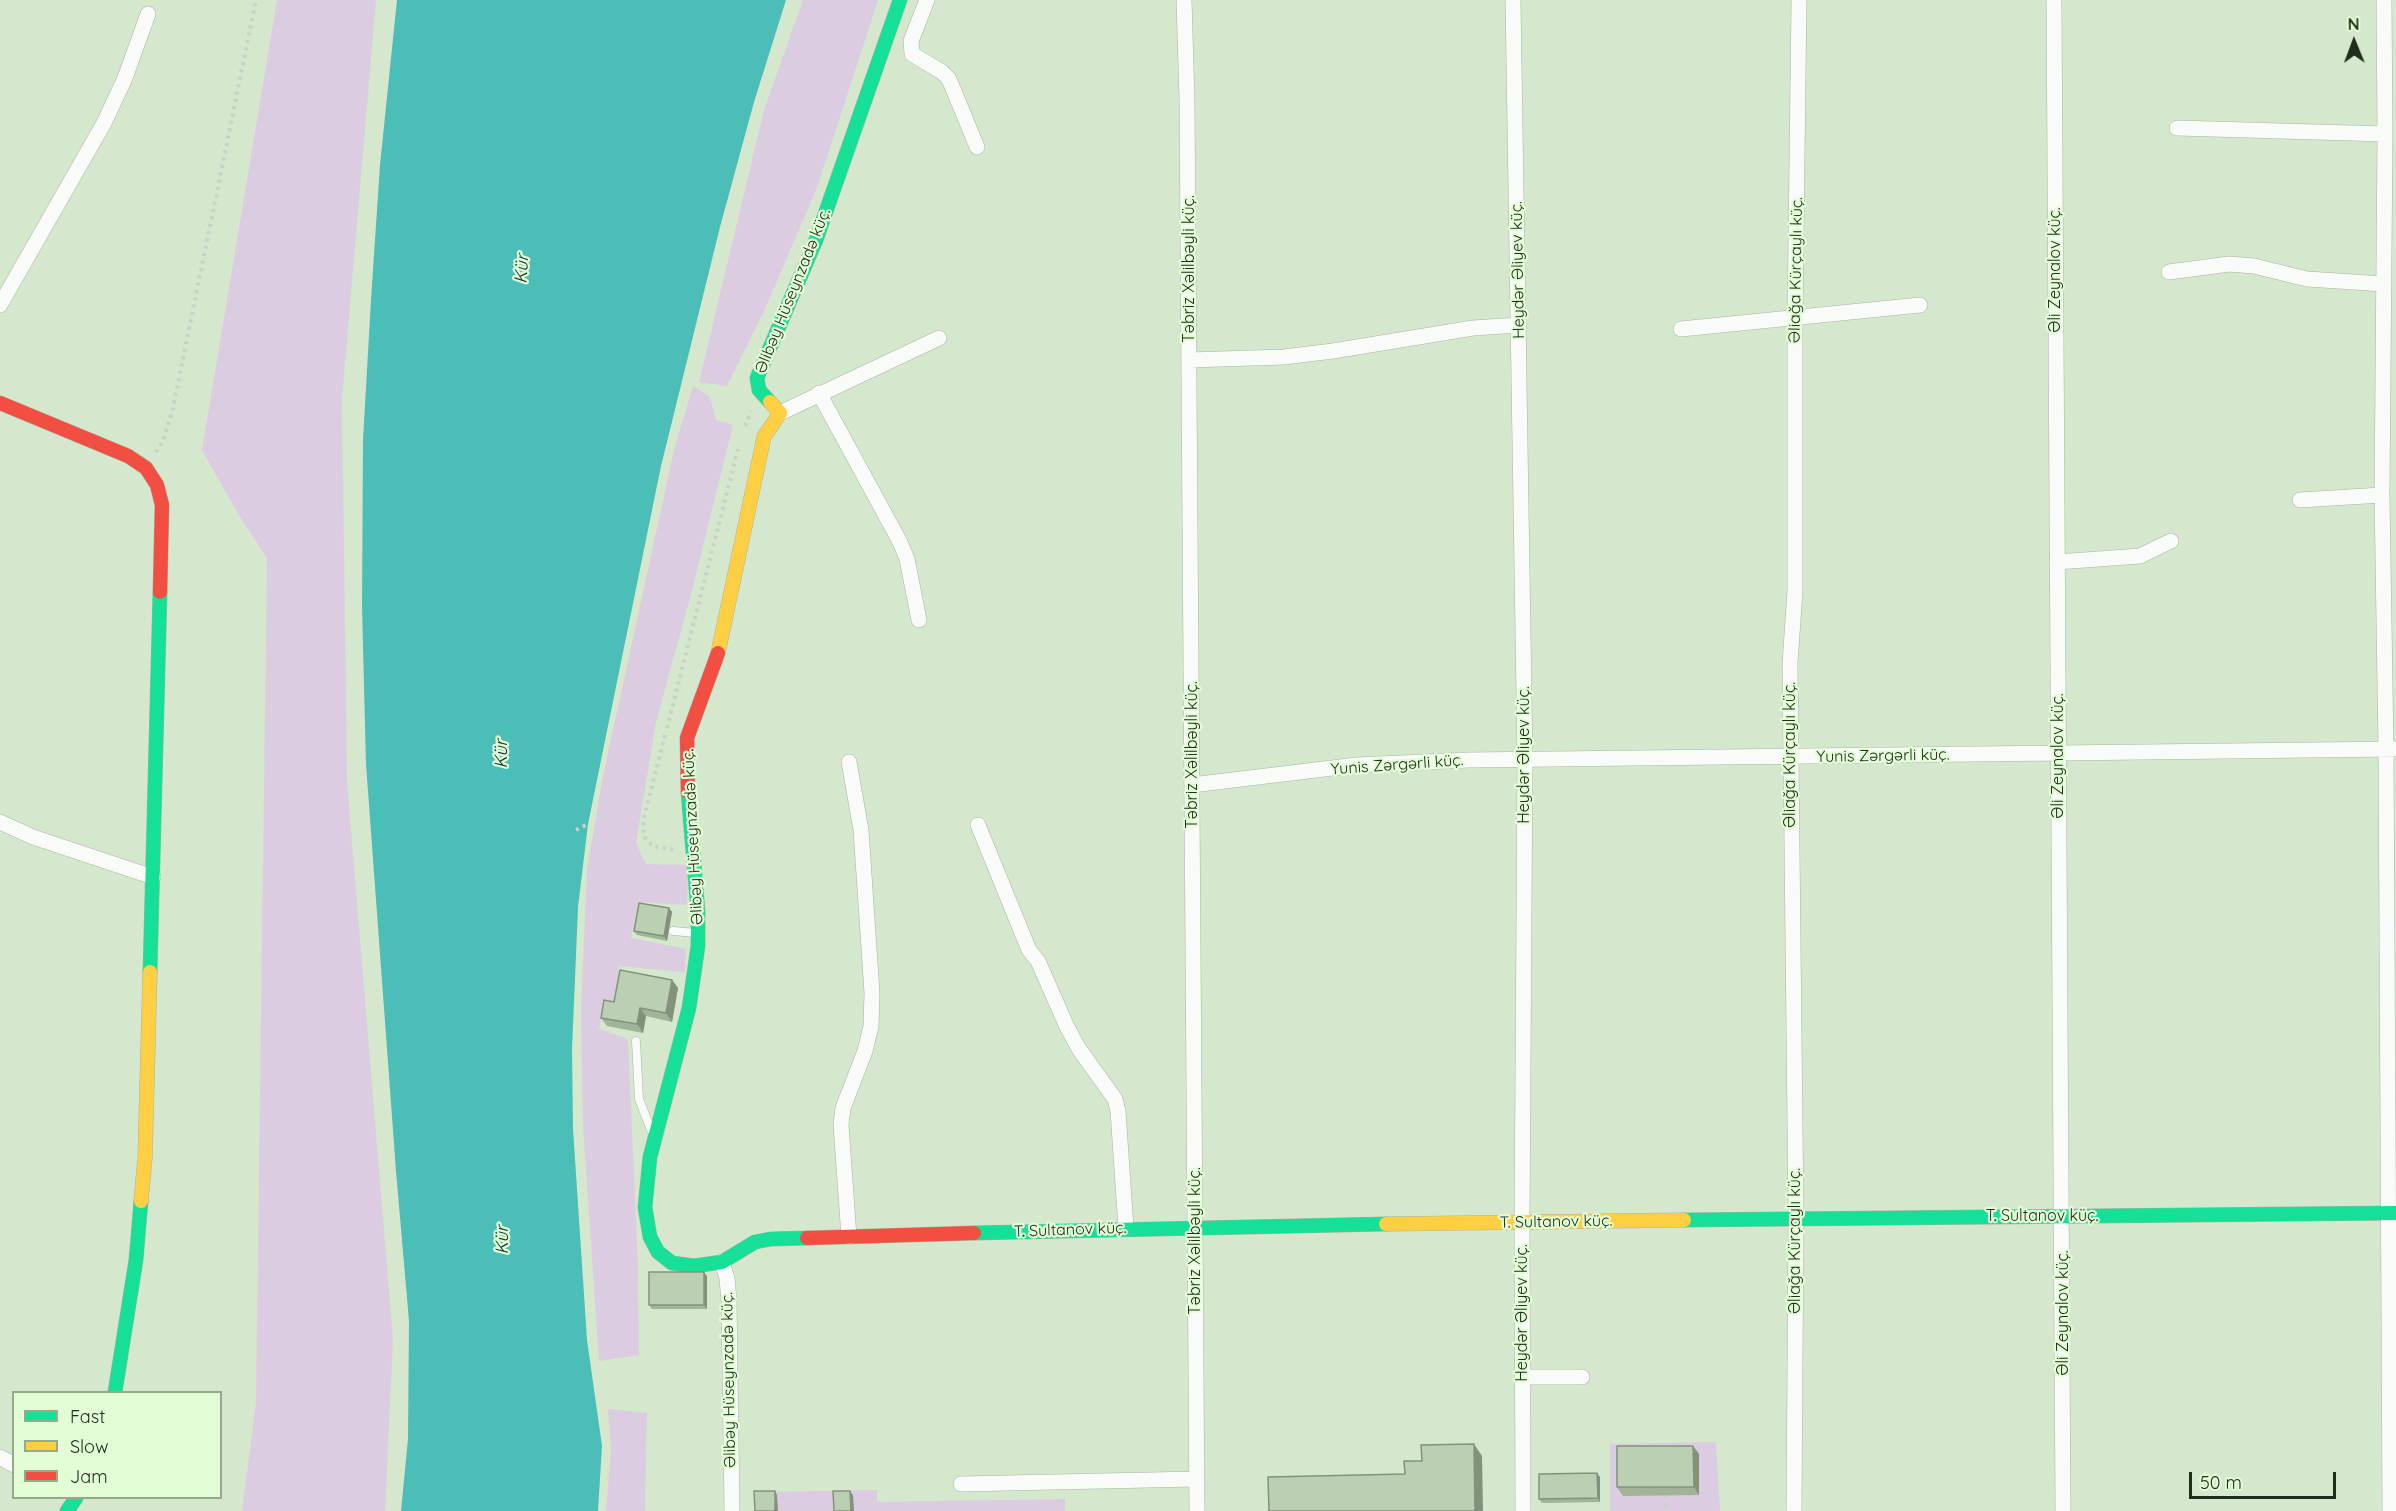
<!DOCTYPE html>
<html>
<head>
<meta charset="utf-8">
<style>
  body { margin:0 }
  #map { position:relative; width:2396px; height:1511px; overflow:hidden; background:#d5e7cd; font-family:Quicksand,sans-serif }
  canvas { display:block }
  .legend { position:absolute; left:12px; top:1391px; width:210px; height:108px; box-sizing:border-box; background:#e2fdd6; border:2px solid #95aa8b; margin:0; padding:8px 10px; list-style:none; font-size:18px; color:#212d1b }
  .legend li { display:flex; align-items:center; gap:12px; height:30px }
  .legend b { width:30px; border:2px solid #95aa8b }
  .north { position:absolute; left:2324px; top:12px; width:60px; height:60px; -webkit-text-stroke:4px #e2fdd6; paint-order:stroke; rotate:359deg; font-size:16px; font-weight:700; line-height:24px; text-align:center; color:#212d1b }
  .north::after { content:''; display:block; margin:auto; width:21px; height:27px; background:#212d1b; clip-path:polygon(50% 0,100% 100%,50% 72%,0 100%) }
  .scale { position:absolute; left:2189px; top:1472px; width:147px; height:27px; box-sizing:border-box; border:3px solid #212d1b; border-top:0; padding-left:8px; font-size:18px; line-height:21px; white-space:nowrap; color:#212d1b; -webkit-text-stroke:4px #e2fdd6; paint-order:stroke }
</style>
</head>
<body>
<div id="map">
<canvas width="2396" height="1511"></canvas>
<ul class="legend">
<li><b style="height:8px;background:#16e098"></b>Fast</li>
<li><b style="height:8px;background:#ffcf43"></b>Slow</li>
<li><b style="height:8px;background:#f24e42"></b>Jam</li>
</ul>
<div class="north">N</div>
<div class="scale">50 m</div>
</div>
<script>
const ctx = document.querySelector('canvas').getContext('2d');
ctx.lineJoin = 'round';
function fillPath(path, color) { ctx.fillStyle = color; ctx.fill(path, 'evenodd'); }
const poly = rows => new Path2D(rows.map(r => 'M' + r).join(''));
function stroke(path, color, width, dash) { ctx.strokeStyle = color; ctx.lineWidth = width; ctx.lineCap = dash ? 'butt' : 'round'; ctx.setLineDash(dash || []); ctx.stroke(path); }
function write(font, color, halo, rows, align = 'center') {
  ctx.font = font + ' Quicksand,sans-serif'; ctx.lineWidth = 4.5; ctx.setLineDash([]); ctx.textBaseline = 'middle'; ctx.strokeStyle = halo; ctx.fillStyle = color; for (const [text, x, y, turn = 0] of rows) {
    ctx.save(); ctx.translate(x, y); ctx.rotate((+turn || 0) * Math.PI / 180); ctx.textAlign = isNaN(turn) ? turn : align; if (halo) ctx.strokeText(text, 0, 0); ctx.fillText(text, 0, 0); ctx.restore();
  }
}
const green = poly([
  [277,0,376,0,342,399,347,782,393,1339,385,1511,242,1511,256,1403,267,558,240,517,202,450],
  [803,0,878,0,817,188,764,311,727,386,699,382,764,110],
  [693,386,710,397,716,420,733,425,693,587,656,722,636,843,646,864,688,865,687,905,638,902,631,938,686,949,685,972,619,966,615,1002,605,1003,599,1029,628,1039,638,1268,639,1355,599,1361,583,1126,581,1009,587,870,603,776,674,450],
  [608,1409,647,1413,645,1511,606,1511,611,1449],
  [1716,1442,1720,1511,1610,1511,1610,1444],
  [877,1490,877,1502,1065,1499,1065,1511,755,1511,755,1492]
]);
const water = poly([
  [397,0,786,0,754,102,720,227,661,466,588,824,578,907,572,1049,573,1129,587,1340,602,1446,598,1511,401,1511,408,1439,409,1321,396,1171,366,764,362,606,363,440,371,300,380,165]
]);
const path = poly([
  [745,426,751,411],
  [156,452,163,441,173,408,256,0],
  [667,728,739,445],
  [665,735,643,821,644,837,653,846,675,850],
  [576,830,588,824],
  [1666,1496,1666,1511]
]);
const lane = poly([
  [673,931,696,933],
  [636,1041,639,1099,651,1130]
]);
const street = poly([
  [927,0,911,41,912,54,942,72,949,79,977,147],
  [1184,0,1187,100,1197,1511],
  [1513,0,1525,759,1522,1223,1523,1511],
  [2054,0,2063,1511],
  [2384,0,2385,134,2382,495,2386,749,2390,1511],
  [2177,128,2385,134],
  [2169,272,2229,264,2254,266,2307,279,2384,284],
  [0,305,104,123,125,78,148,14],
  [1681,329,1920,305],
  [1189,360,1284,357,1333,351,1473,328,1519,325],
  [819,393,900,542,907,559,919,620],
  [780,413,939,338],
  [2300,500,2382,495],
  [2057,562,2140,556,2171,541],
  [849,762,861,830,872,993,871,1026,865,1051,843,1108,841,1125,849,1237],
  [1192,785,1357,765,1469,760,2396,749],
  [0,822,33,837,153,877],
  [978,825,1029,950,1038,961,1067,1027,1079,1049,1115,1099,1118,1111,1126,1228],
  [722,1262,727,1278,729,1301,732,1511],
  [1523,1377,1582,1377],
  [0,1457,14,1465],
  [961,1484,1196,1479],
  [1794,1511,1796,1218,1790,663,1795,591,1795,318,1799,0]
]);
const fast = poly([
  [770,402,759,390,757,378,816,240,900,0],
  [688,792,698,912,698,946,689,1008,650,1157,645,1207,650,1237,658,1252,672,1263,694,1266,722,1262,755,1242,771,1239,807,1238],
  [150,972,160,592],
  [1684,1220,2396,1213],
  [974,1233,1386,1224],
  [115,1392,136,1260,141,1201],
  [67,1511,76,1498]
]);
const slow = poly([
  [718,653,764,437,780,413,770,402],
  [141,1201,145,1158,150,972],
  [1386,1224,1684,1220]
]);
const jam = poly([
  [0,403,128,456,146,468,157,485,162,505,160,592],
  [688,792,687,738,718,653],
  [807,1238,974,1233]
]);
const wall = poly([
  [669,908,672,912,667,941,637,935,634,931],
  [672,980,678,988,672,1022,646,1016,643,1033,607,1026,601,1018,614,1002],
  [707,1276,707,1309,652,1309,649,1305],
  [1693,1446,1699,1454,1699,1495,1623,1496,1617,1487],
  [1600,1477,1600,1502,1542,1503,1539,1499]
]);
const shadedWall = poly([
  [669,908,672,912,667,941,664,936],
  [672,980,678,988,672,1022,666,1013],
  [640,1008,646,1016,643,1033,637,1024],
  [704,1272,707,1276,707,1309,704,1305],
  [1474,1444,1482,1456,1483,1511,1475,1511],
  [1693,1446,1699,1454,1699,1495,1694,1487],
  [1597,1473,1600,1477,1600,1502,1598,1498],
  [775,1491,777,1495,778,1511,775,1511],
  [850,1491,853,1495,854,1511,851,1511]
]);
const building = poly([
  [639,903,669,908,664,936,634,931,639,903],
  [620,970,672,980,666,1013,640,1008,637,1024,601,1018,604,1000,614,1002,620,970],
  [649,1272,704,1272,704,1305,649,1305,649,1272],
  [1474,1444,1475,1511,1269,1511,1268,1477,1405,1474,1404,1461,1422,1461,1421,1445,1474,1444],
  [1617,1446,1693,1446,1694,1487,1617,1487,1617,1446],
  [1597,1473,1598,1498,1539,1499,1539,1474,1597,1473],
  [754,1491,775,1491,775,1511,755,1511,754,1491],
  [833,1491,850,1491,851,1511,834,1511,833,1491]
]);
const streetNames = [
  ["Təbriz Xəlilbəyli küç.",1189,269,-90],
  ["Heydər Əliyev küç.",1518,270,-91],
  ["Əliağa Kürçaylı küç.",1796,270,-89],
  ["Əli Zeynalov küç.",2055,270,-90],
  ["Əlibəy Hüseynzadə küç.",793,291,-68],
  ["Təbriz Xəlilbəyli küç.",1192,755,-90],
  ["Heydər Əliyev küç.",1524,755,-90],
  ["Əliağa Kürçaylı küç.",1790,755,-90],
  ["Yunis Zərgərli küç.",1883,756,-1],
  ["Əli Zeynalov küç.",2058,756,-90],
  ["Yunis Zərgərli küç.",1397,765,-4],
  ["Əlibəy Hüseynzadə küç.",693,837,-93],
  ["T. Sultanov küç.",2042,1216],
  ["T. Sultanov küç.",1556,1222,-1],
  ["T. Sultanov küç.",1070,1230,-2],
  ["Təbriz Xəlilbəyli küç.",1195,1241,-90],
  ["Əliağa Kürçaylı küç.",1795,1241,-90],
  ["Heydər Əliyev küç.",1522,1313,-90],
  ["Əli Zeynalov küç.",2063,1313,-90],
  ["Əlibəy Hüseynzadə küç.",729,1380,-91]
];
const waterNames = [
  ["Kür",522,269,-86],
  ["Kür",502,754,-90],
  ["Kür",503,1240,-90]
];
fillPath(green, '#dccce2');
fillPath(water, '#4abeb7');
stroke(lane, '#a7b5a1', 9);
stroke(street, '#a7b5a1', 16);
stroke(fast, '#a7b5a1', 15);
stroke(slow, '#a7b5a1', 15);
stroke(jam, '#a7b5a1', 15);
stroke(path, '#cbd0c8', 4, [3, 4.5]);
stroke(lane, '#f9fbf8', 8);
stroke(street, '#f9fbf8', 15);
stroke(fast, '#16e098', 14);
stroke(slow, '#ffcf43', 14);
stroke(jam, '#f24e42', 14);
fillPath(wall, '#a1b399');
fillPath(shadedWall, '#83927d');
fillPath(building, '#bbd0b2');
stroke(building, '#83927d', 1.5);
write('16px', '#212d1b', '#e2fdd6', streetNames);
write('italic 18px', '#143030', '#e2fdd6', waterNames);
</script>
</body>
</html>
